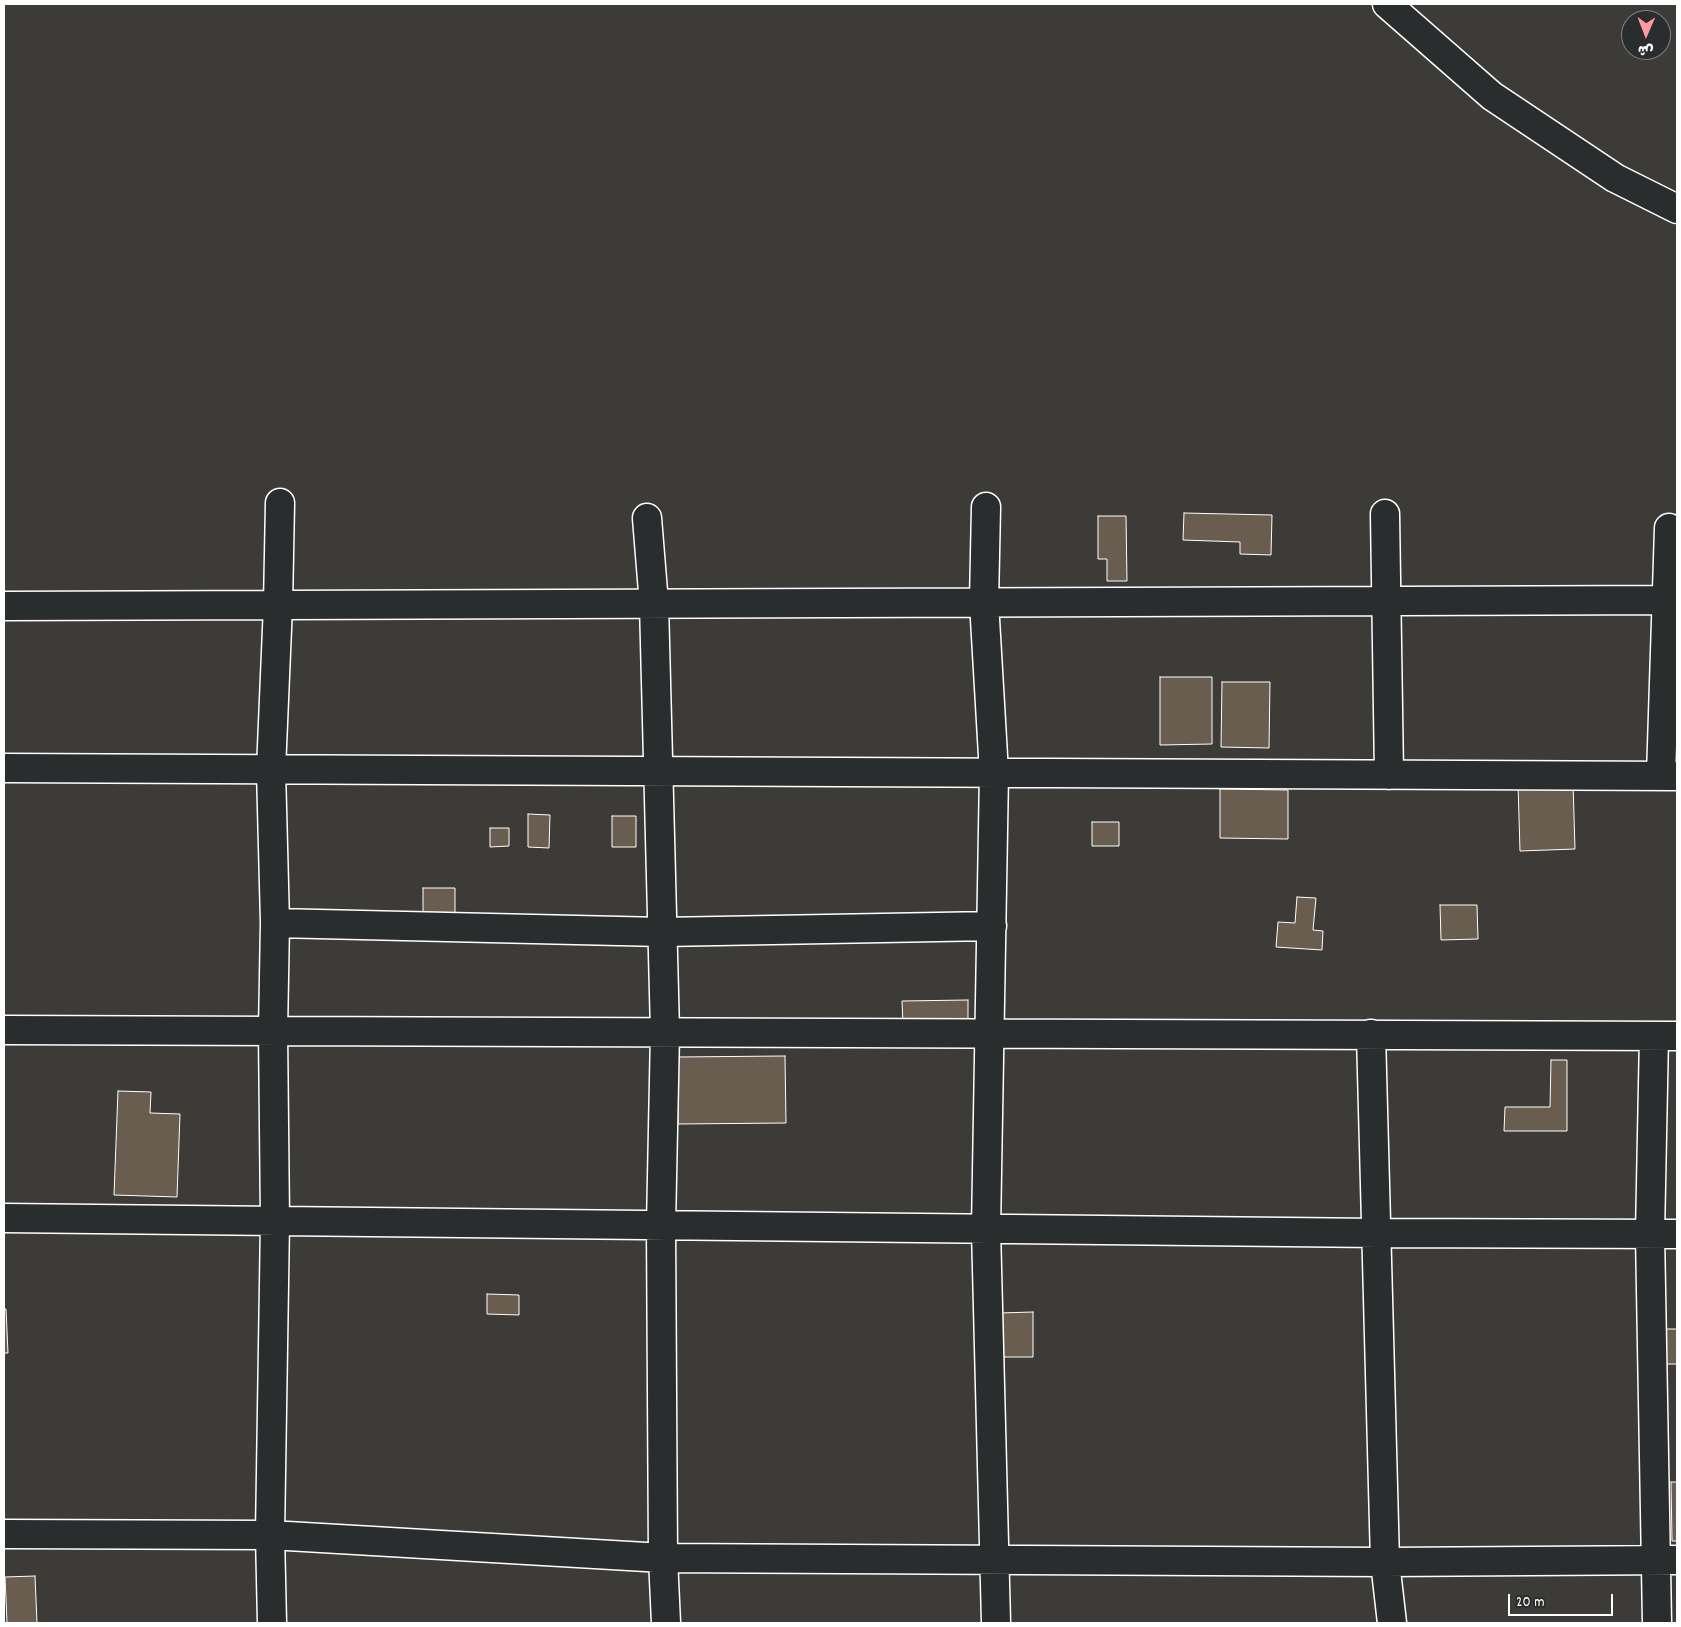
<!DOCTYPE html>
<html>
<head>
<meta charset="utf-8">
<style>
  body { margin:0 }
  #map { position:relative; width:1681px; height:1627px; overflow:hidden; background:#3d3b38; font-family:Dekko,"Playpen Sans Arabic",sans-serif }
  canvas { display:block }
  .frame { position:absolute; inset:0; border:5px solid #fff; pointer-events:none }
  .north { position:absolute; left:1621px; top:10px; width:50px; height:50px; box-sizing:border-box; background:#2a2d2e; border:1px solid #7f8182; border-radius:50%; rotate:181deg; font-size:14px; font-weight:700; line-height:20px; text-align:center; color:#fff }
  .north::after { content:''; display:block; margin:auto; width:18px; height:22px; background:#ff9aa2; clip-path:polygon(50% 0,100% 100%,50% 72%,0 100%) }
  .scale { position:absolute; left:1508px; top:1594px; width:105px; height:22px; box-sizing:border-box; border:2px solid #fff; border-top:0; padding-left:6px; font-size:15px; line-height:18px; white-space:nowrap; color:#fff; -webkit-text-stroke:4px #2a2d2e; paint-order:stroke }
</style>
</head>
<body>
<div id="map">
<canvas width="1681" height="1627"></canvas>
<div class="frame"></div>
<div class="north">ش</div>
<div class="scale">20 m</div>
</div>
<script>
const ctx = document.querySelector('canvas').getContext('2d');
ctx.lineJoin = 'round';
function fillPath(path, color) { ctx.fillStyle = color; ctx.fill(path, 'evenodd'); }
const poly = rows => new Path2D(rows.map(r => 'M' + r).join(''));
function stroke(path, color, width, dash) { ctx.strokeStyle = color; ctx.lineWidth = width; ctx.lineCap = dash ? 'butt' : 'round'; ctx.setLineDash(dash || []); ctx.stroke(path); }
const building = poly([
  [1184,513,1272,515,1271,555,1240,554,1240,542,1183,540,1184,513],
  [1098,516,1126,516,1127,581,1107,581,1107,559,1098,559,1098,516],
  [1160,677,1212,677,1212,744,1160,745,1160,677],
  [1222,682,1270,682,1269,748,1221,747,1222,682],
  [1573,782,1575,849,1520,851,1518,784,1573,782],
  [1220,789,1288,790,1288,839,1220,838,1220,789],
  [528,814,550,815,549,848,528,847,528,814],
  [612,816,636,816,636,847,612,847,612,816],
  [1092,822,1119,822,1119,846,1092,846,1092,822],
  [490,828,509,828,509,846,490,847,490,828],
  [423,888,455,888,455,914,423,913,423,888],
  [1297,897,1316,898,1313,930,1323,931,1322,950,1276,947,1278,922,1295,923,1297,897],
  [1440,905,1477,905,1478,939,1441,940,1440,905],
  [968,1000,968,1023,903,1025,902,1001,968,1000],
  [785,1056,786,1123,678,1124,677,1057,785,1056],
  [1551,1060,1567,1060,1567,1131,1504,1131,1505,1107,1550,1107,1551,1060],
  [118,1091,151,1092,150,1113,180,1114,177,1197,114,1195,118,1091],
  [487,1294,519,1295,519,1315,487,1314,487,1294],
  [4,1309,6,1309,8,1353,4,1353,4,1309],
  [1033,1312,1033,1357,1000,1357,999,1313,1033,1312],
  [1663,1329,1677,1329,1677,1364,1664,1364,1663,1329],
  [1671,1482,1677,1482,1677,1541,1672,1541,1671,1482],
  [35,1576,37,1623,7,1623,5,1577,35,1576]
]);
const minor = poly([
  [1387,4,1492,96,1615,178,1677,209],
  [986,507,984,602,994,773,986,1229,996,1623],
  [1385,514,1389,775],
  [647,518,654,604,665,1032,661,1226,663,1558,666,1623],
  [4,606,1677,600],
  [4,768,1677,776],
  [1661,776,1669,528],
  [275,923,662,932,992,926],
  [4,1030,1677,1036],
  [1371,1034,1385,1562,1392,1623],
  [1654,1036,1650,1234,1657,1623],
  [4,1218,1377,1233,1677,1234],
  [4,1534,270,1535,663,1558,1385,1562,1677,1560],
  [272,1623,270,1535,275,1221,273,1031,275,923,271,770,278,605,280,503]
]);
fillPath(building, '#695d50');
stroke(building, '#fff', 1);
stroke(minor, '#fff', 31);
stroke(minor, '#2a2d2e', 28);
</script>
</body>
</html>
